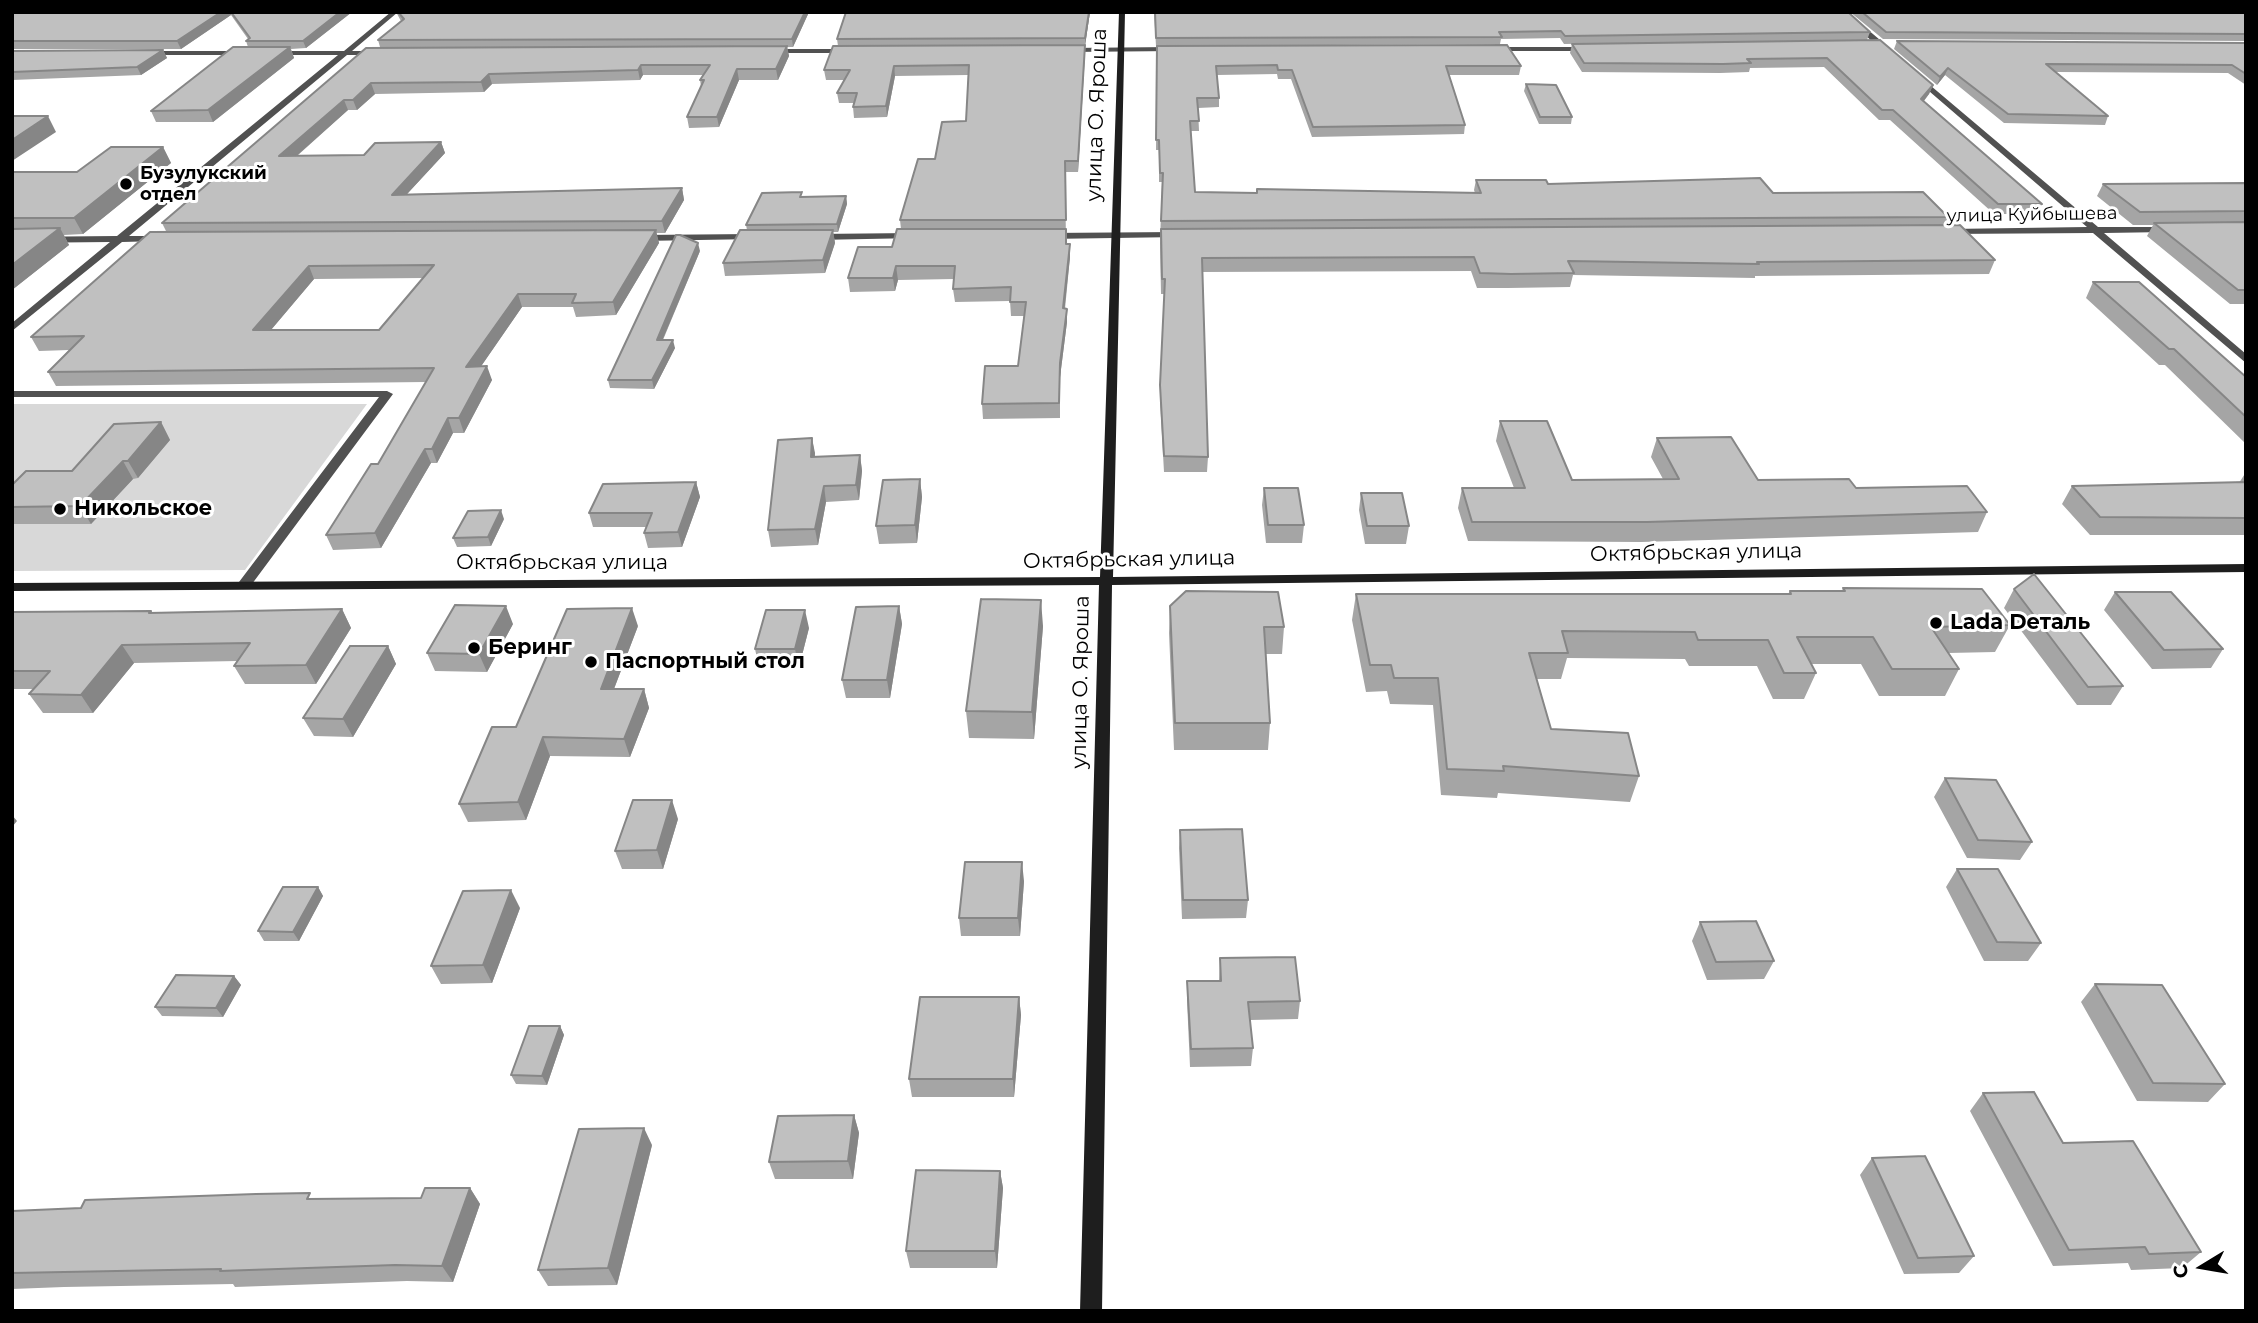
<!DOCTYPE html>
<html>
<head>
<meta charset="utf-8">
<style>
  body { margin:0 }
  #map { position:relative; width:2258px; height:1323px; overflow:hidden; background:#fff; font-family:Montserrat,sans-serif }
  canvas { display:block }
  .frame { position:absolute; inset:0; border:14px solid #000; pointer-events:none }
  .north { position:absolute; left:2167px; top:1232px; width:70px; height:70px; -webkit-text-stroke:5px #fff; paint-order:stroke; rotate:259deg; font-size:19px; font-weight:700; line-height:28px; text-align:center; color:#000 }
  .north::after { content:''; display:block; margin:auto; width:24px; height:32px; background:#000; clip-path:polygon(50% 0,100% 100%,50% 72%,0 100%) }
</style>
</head>
<body>
<div id="map">
<canvas width="2258" height="1323"></canvas>
<div class="frame"></div>
<div class="north">С</div>
</div>
<script>
const ctx = document.querySelector('canvas').getContext('2d');
ctx.lineJoin = 'round';
function fillPath(path, color) { ctx.fillStyle = color; ctx.fill(path, 'evenodd'); }
const poly = rows => new Path2D(rows.map(r => 'M' + r).join(''));
function stroke(path, color, width, dash) { ctx.strokeStyle = color; ctx.lineWidth = width; ctx.lineCap = dash ? 'butt' : 'round'; ctx.setLineDash(dash || []); ctx.stroke(path); }
function write(font, color, halo, rows, align = 'center') {
  ctx.font = font + ' Montserrat,sans-serif'; ctx.lineWidth = 6; ctx.setLineDash([]); ctx.textBaseline = 'middle'; ctx.strokeStyle = halo; ctx.fillStyle = color; for (const [text, x, y, turn = 0] of rows) {
    ctx.save(); ctx.translate(x, y); ctx.rotate((+turn || 0) * Math.PI / 180); ctx.textAlign = isNaN(turn) ? turn : align; if (halo) ctx.strokeText(text, 0, 0); ctx.fillText(text, 0, 0); ctx.restore();
  }
}
const green = poly([
  [12,404,367,404,245,570,12,571]
]);
const lane = poly([
  [12,391,387,391,393,394,249,588,244,589,239,588,237,585,239,582,379,397,12,397,12,391]
]);
const street = poly([
  [391,12,398,12,352,51,382,51,382,55,347,55,129,236,158,236,163,239,161,241,122,242,12,331,12,323,110,242,12,243,12,237,117,236,338,55,270,55,270,51,344,51,391,12],
  [1840,12,1847,12,1893,51,1893,55,1887,55,1840,12],
  [1173,47,1176,51,1068,52,1064,50,1068,48,1173,47],
  [1491,47,1590,47,1594,49,1590,51,1488,51,1491,47],
  [767,49,848,49,852,51,848,53,770,53,767,49],
  [147,51,242,51,246,53,242,55,144,55,143,53,147,51],
  [1918,75,2098,227,2170,227,2170,231,2167,232,2104,233,2246,354,2246,363,2093,233,1947,234,1945,232,1950,229,2087,227,1915,79,1914,77,1918,75],
  [1177,232,1180,233,1180,237,1047,239,1042,236,1047,233,1177,232],
  [914,233,917,234,917,238,816,240,811,237,816,234,914,233],
  [753,234,758,237,756,239,641,241,636,238,641,235,753,234]
]);
const secondary = poly([
  [1119,12,1125,12,1113,577,2246,564,2246,572,1112,585,1102,1311,1080,1311,1099,585,12,591,12,583,1100,577,1119,12]
]);
const wall = poly([
  [12,12,352,12,306,48,291,49,294,58,213,122,156,122,151,111,248,47,246,41,248,39,231,15,181,49,12,49],
  [396,12,809,12,793,47,787,47,789,56,778,80,739,80,719,127,689,128,687,117,701,86,700,80,703,75,643,75,640,80,492,84,484,92,375,94,357,110,348,110,297,156,364,155,441,142,445,153,407,194,682,188,684,200,665,233,656,233,659,243,616,315,576,317,573,307,522,307,481,366,492,380,464,433,453,433,437,463,431,463,381,548,333,550,326,535,378,464,426,382,56,386,48,372,69,350,39,351,31,337,166,231,162,223,380,47,378,40,401,21],
  [423,278,379,330,271,330,314,279],
  [1090,12,1085,46,1078,172,1065,172,1066,242,1070,257,1065,309,1067,322,1060,377,1060,418,983,419,982,404,1018,366,1024,316,1011,316,1010,301,955,302,953,289,954,279,898,280,895,291,850,292,848,278,892,247,901,229,900,220,935,159,966,121,968,75,895,76,887,117,854,118,853,107,854,103,839,103,837,93,844,80,826,80,824,70,838,46,837,39],
  [1154,12,1848,12,1870,32,1867,40,1564,44,1560,38,1501,39,1500,44,1156,46],
  [1850,12,2246,12,2246,41,1883,39],
  [1880,40,1933,85,1929,94,1924,101,2042,204,2037,214,1994,214,1890,120,1879,120,1824,67,1750,68,1749,72,1720,73,1582,72,1570,53,1572,44],
  [1897,41,2246,43,2246,85,2228,73,2056,72,2108,116,2105,125,2004,123,1945,75,1937,85,1894,49],
  [1157,46,1521,66,1519,75,1449,75,1465,125,1464,134,1312,137,1291,79,1278,79,1277,74,1217,75,1219,98,1219,107,1198,108,1199,131,1191,131,1195,192,1257,193,1475,193,1474,190,1476,180,1548,184,1773,193,1948,217,1945,225,1995,260,1989,274,1755,276,1755,278,1573,275,1570,287,1508,288,1477,288,1471,271,1202,272,1208,457,1207,472,1164,472,1160,400,1164,294,1161,294,1160,243,1162,182,1159,182,1159,150,1156,150],
  [163,50,167,58,141,75,12,80,12,51],
  [1526,84,1572,117,1571,124,1539,124,1524,91],
  [163,147,171,163,83,234,64,235,69,245,12,290,12,172,77,172],
  [2246,183,2246,304,2230,304,2147,236,2153,225,2133,225,2097,196,2103,184],
  [846,196,847,204,838,232,833,232,835,243,825,273,725,276,723,263,747,230,746,225,803,197],
  [700,251,663,340,675,348,654,389,610,388,608,380],
  [2093,282,2246,377,2246,444,2165,365,2159,365,2086,298],
  [1500,421,1572,480,1663,479,1651,457,1657,438,1758,480,1856,488,1987,512,1978,532,1641,542,1468,541,1458,508,1462,488,1514,488,1496,441],
  [161,422,170,440,138,478,133,479,91,524,12,524,12,485,72,471],
  [812,438,815,457,860,455,862,471,859,500,826,502,818,545,771,547,768,530],
  [2246,472,2246,535,2090,535,2062,504,2072,486,2239,483],
  [920,479,922,497,917,543,879,544,876,526],
  [696,482,700,497,682,547,648,548,644,533,646,527,593,527,589,513],
  [1264,488,1304,525,1302,543,1266,543,1262,505],
  [1361,493,1409,526,1406,544,1365,544,1359,510],
  [504,519,491,546,457,547,453,538],
  [1843,588,2010,625,1995,652,1948,653,1959,669,1945,696,1879,696,1861,664,1811,664,1816,673,1804,699,1773,699,1757,666,1689,666,1685,659,1567,658,1561,679,1537,679,1551,729,1639,776,1630,802,1498,793,1497,798,1441,795,1433,705,1390,704,1387,691,1366,692,1352,620,1356,594,1788,594,1790,591,1842,591],
  [2014,589,2123,686,2111,705,2077,705,2004,608],
  [2115,592,2223,649,2211,668,2152,669,2104,610],
  [899,606,902,624,890,698,846,698,842,680],
  [1170,606,1284,627,1282,654,1266,654,1270,723,1268,750,1174,750,1169,633],
  [342,609,351,628,316,684,245,684,234,666,237,661,134,663,93,713,43,713,29,694,34,689,12,689,12,612,151,611,153,613],
  [513,624,487,672,435,671,427,653],
  [638,626,614,689,644,689,649,708,630,757,550,756,526,820,468,822,459,804,516,727],
  [1043,626,1034,739,969,738,966,711],
  [809,628,799,667,759,667,755,649],
  [388,646,396,664,353,737,314,736,303,718],
  [1945,778,2032,842,2020,860,1967,858,1934,797],
  [678,819,663,869,622,869,615,851],
  [1180,830,1248,900,1246,918,1182,919,1179,848],
  [1957,869,2041,943,2028,961,1984,961,1946,887],
  [1024,881,1020,936,961,936,959,918],
  [318,887,323,896,299,941,264,941,258,931],
  [520,908,492,983,441,984,431,966],
  [1700,922,1774,961,1764,979,1707,980,1692,941],
  [1220,958,1300,1001,1298,1019,1250,1020,1253,1048,1251,1066,1190,1067,1187,1000,1187,981,1219,981],
  [234,976,241,985,223,1017,162,1016,155,1007],
  [2095,984,2225,1084,2208,1102,2137,1101,2081,1002],
  [1019,997,1021,1015,1014,1097,912,1097,909,1079],
  [560,1026,564,1035,547,1085,516,1084,511,1075],
  [1983,1093,2063,1143,2201,1252,2182,1268,2131,1270,2128,1263,2053,1266,1970,1111],
  [854,1115,859,1133,853,1179,775,1179,769,1162],
  [652,1145,617,1285,548,1286,538,1270],
  [1872,1158,1974,1256,1959,1273,1904,1274,1860,1175],
  [1000,1171,1003,1188,997,1268,910,1268,906,1251],
  [470,1188,480,1204,453,1282,407,1281,235,1287,233,1284,64,1287,12,1289,12,1211,314,1199,421,1198]
]);
const shadedWall = poly([
  [221,12,230,12,231,15,181,49,177,41],
  [340,12,352,12,306,48,303,41],
  [805,12,809,12,793,47,792,39],
  [1089,12,1090,12,1085,46,1085,38],
  [1085,45,1085,55,1078,172,1078,161],
  [787,46,789,56,778,80,776,69],
  [290,47,294,58,213,122,208,110],
  [163,50,167,58,141,75,137,67],
  [641,65,643,75,640,80,638,70],
  [894,66,895,76,887,117,886,106],
  [1948,68,1945,75,1937,85,1940,77],
  [737,69,739,80,719,127,717,117],
  [489,74,492,84,484,92,481,82],
  [371,83,375,94,357,110,353,100],
  [1933,85,1929,94,1918,108,1921,99],
  [344,100,348,110,284,167,279,156],
  [48,116,56,132,12,161,12,140],
  [441,142,445,153,396,206,392,195],
  [163,147,171,163,83,234,74,218],
  [682,188,684,200,665,233,662,221],
  [846,196,847,204,838,232,837,224],
  [60,228,69,245,12,290,12,265],
  [656,230,659,243,616,315,613,302],
  [833,230,835,243,825,273,823,260],
  [698,243,700,251,659,348,657,340],
  [1070,244,1070,257,1063,322,1063,308],
  [309,266,314,279,259,344,253,330],
  [896,266,898,280,895,291,893,278],
  [518,294,522,307,471,381,466,367],
  [1067,309,1067,322,1060,377,1060,418,1060,363],
  [673,340,675,348,654,389,652,380],
  [487,366,492,380,464,433,459,418],
  [448,418,453,433,437,463,432,449],
  [161,422,170,440,138,478,128,461],
  [812,438,815,453,814,473,811,457],
  [425,449,431,463,381,548,375,533],
  [860,455,862,471,859,500,856,485],
  [123,461,133,479,91,524,80,506],
  [920,479,922,497,917,543,915,525],
  [696,482,700,497,682,547,678,532],
  [824,486,826,502,818,545,815,529],
  [501,510,504,519,491,546,488,537],
  [1041,600,1043,626,1034,739,1032,712],
  [506,606,513,624,487,672,479,654],
  [899,606,902,624,890,698,887,680],
  [632,608,638,626,607,707,601,689],
  [342,609,351,628,316,684,306,665],
  [805,610,809,628,799,667,795,649],
  [122,645,134,663,93,713,81,695],
  [388,646,396,664,353,737,343,719],
  [644,689,649,708,630,757,624,739],
  [543,737,550,756,526,820,518,802],
  [672,800,678,819,663,869,657,850],
  [12,815,17,821,12,827],
  [1022,862,1024,881,1020,936,1018,918],
  [318,887,323,896,299,941,293,932],
  [511,890,520,908,492,983,483,965],
  [234,976,241,985,223,1017,216,1008],
  [1019,997,1021,1015,1014,1097,1013,1079],
  [560,1026,564,1035,547,1085,542,1076],
  [854,1115,859,1133,853,1179,848,1161],
  [644,1128,652,1145,617,1285,608,1268],
  [1000,1171,1003,1188,997,1268,995,1251],
  [470,1188,480,1204,453,1282,442,1266]
]);
const building = poly([
  [12,12,221,12,177,41,12,41,12,12],
  [231,12,340,12,303,41,246,41,250,38,231,12],
  [398,12,805,12,792,39,378,40,404,19,398,12],
  [846,12,1089,12,1085,38,837,39,846,12],
  [1155,12,1848,12,1870,32,1565,36,1561,31,1499,32,1502,37,1156,38,1155,12],
  [1862,12,2246,12,2246,34,1886,32,1862,12],
  [1880,40,1933,85,1921,99,2042,204,1998,204,1893,110,1882,110,1827,58,1747,59,1751,63,1723,64,1584,63,1572,44,1880,40],
  [1897,41,2246,43,2246,74,2232,65,2046,64,2108,116,2008,114,1948,68,1940,77,1897,41],
  [1085,45,1078,161,1065,161,1066,220,900,220,918,159,935,159,942,122,966,121,969,65,894,66,886,106,853,107,857,93,837,93,850,70,824,70,833,46,1085,45],
  [1507,45,1521,66,1446,66,1465,125,1313,127,1292,70,1278,70,1277,65,1216,66,1219,98,1197,98,1199,121,1190,121,1195,192,1257,193,1257,189,1481,193,1476,180,1546,180,1548,184,1760,178,1773,193,1923,192,1948,217,1161,221,1163,173,1160,173,1159,140,1156,140,1157,46,1507,45],
  [787,46,776,69,737,69,717,117,687,117,704,80,700,80,710,65,641,65,638,70,489,74,481,82,371,83,353,100,344,100,279,156,364,155,375,143,441,142,392,195,682,188,662,221,162,223,366,48,787,46],
  [233,47,290,47,208,110,151,111,233,47],
  [163,50,137,67,12,72,12,51,163,50],
  [1526,84,1556,85,1572,117,1540,117,1526,84],
  [12,116,48,116,12,140,12,116],
  [111,147,163,147,74,218,12,218,12,172,77,172,111,147],
  [2246,183,2246,211,2140,212,2103,184,2246,183],
  [802,192,800,197,846,196,837,224,746,225,762,193,802,192],
  [2246,222,2246,290,2238,290,2154,223,2246,222],
  [1960,225,1995,260,1757,262,1759,264,1568,261,1574,273,1511,274,1480,273,1474,257,1202,258,1208,457,1164,456,1160,385,1165,279,1162,279,1161,229,1960,225],
  [60,228,12,265,12,229,60,228],
  [897,229,1066,229,1066,244,1070,244,1063,308,1067,309,1060,363,1059,403,982,404,985,366,1018,366,1026,302,1010,302,1011,287,953,289,955,266,896,266,893,278,848,278,858,247,892,247,897,229],
  [656,230,613,302,572,303,576,294,518,294,466,367,487,366,459,418,448,418,432,449,425,449,375,533,326,535,371,464,378,464,434,368,48,372,84,336,31,337,150,232,656,230],
  [434,265,379,330,253,330,309,266,434,265],
  [740,230,833,230,823,260,723,263,740,230],
  [676,235,680,235,698,243,657,340,673,340,652,380,608,380,676,235],
  [2093,282,2139,282,2246,377,2246,417,2174,349,2169,349,2093,282],
  [1500,421,1547,421,1572,480,1679,479,1657,438,1731,437,1758,480,1849,479,1856,488,1967,486,1987,512,1647,522,1472,522,1462,488,1525,488,1500,421],
  [161,422,128,461,123,461,80,506,12,507,12,485,26,471,72,471,114,424,161,422],
  [812,438,811,457,860,455,856,485,824,486,815,529,768,530,778,440,812,438],
  [920,479,915,525,876,526,883,480,920,479],
  [696,482,678,532,644,533,652,513,589,513,603,484,696,482],
  [2246,482,2246,518,2100,517,2072,486,2246,482],
  [1264,488,1298,488,1304,525,1268,525,1264,488],
  [1361,493,1402,493,1409,526,1367,526,1361,493],
  [501,510,488,537,453,538,468,511,501,510],
  [2034,574,2123,686,2088,687,2014,589,2034,574],
  [1843,588,1982,589,2010,625,1931,627,1959,669,1892,669,1873,637,1797,637,1816,673,1784,673,1768,640,1698,640,1695,632,1562,631,1568,653,1529,653,1551,729,1628,733,1639,776,1503,766,1504,771,1447,769,1438,678,1394,678,1391,665,1370,665,1356,594,1791,594,1790,591,1845,591,1843,588],
  [1186,591,1278,592,1284,627,1264,627,1270,723,1175,723,1170,606,1186,591],
  [2115,592,2171,592,2223,649,2164,650,2115,592],
  [981,599,1041,600,1032,712,966,711,981,599],
  [455,605,506,606,479,654,427,653,455,605],
  [899,606,887,680,842,680,856,607,899,606],
  [632,608,601,689,644,689,624,739,543,737,518,802,459,804,492,727,516,727,567,609,632,608],
  [342,609,306,665,234,666,250,643,122,645,81,695,29,694,50,671,12,671,12,612,151,611,149,613,342,609],
  [766,610,805,610,795,649,755,649,766,610],
  [350,646,388,646,343,719,303,718,350,646],
  [1945,778,1996,780,2032,842,1978,840,1945,778],
  [633,800,672,800,657,850,615,851,633,800],
  [1242,829,1248,900,1183,900,1180,830,1242,829],
  [965,862,1022,862,1018,918,959,918,965,862],
  [1957,869,1998,869,2041,943,1997,942,1957,869],
  [283,887,318,887,293,932,258,931,283,887],
  [511,890,483,965,431,966,463,891,511,890],
  [1756,921,1774,961,1716,962,1700,922,1756,921],
  [1295,957,1300,1001,1248,1002,1253,1048,1191,1049,1187,981,1221,981,1220,958,1295,957],
  [176,975,234,976,216,1008,155,1007,176,975],
  [2095,984,2162,985,2225,1084,2153,1083,2095,984],
  [920,997,1019,997,1013,1079,909,1079,920,997],
  [529,1026,560,1026,542,1076,511,1075,529,1026],
  [2034,1092,2063,1143,2133,1141,2201,1252,2149,1254,2145,1247,2069,1250,1983,1093,2034,1092],
  [854,1115,848,1161,769,1162,778,1116,854,1115],
  [644,1128,608,1268,538,1270,579,1129,644,1128],
  [1925,1156,1974,1256,1918,1258,1872,1158,1925,1156],
  [916,1170,1000,1171,995,1251,906,1251,916,1170],
  [425,1188,470,1188,442,1266,395,1265,220,1271,221,1269,12,1273,12,1211,81,1208,85,1200,256,1194,310,1193,307,1199,421,1198,425,1188]
]);
const markers = [
  [126,184,7,"#000"],
  [60,509,7,"#000"],
  [1936,623,7,"#000"],
  [474,648,7,"#000"],
  [591,662,7,"#000"]
];
const farPoinames = [
  ["Бузулукский",140,174],
  ["отдел",140,195]
];
const farStreetnames = [
  ["улица Куйбышева",2032,215,-1]
];
const streetNames = [
  ["улица О. Яроша",1097,115,-88],
  ["Октябрьская улица",1696,553,-1],
  ["Октябрьская улица",1129,560,-1],
  ["Октябрьская улица",562,563],
  ["улица О. Яроша",1081,682,-89]
];
const poiNames = [
  ["Никольское",74,509],
  ["Lada Dеталь",1950,623],
  ["Беринг",488,648],
  ["Паспортный стол",605,662]
];
fillPath(green, '#d8d8d8');
fillPath(lane, '#515151');
fillPath(street, '#515151');
fillPath(secondary, '#1e1e1e');
fillPath(wall, '#a5a5a5');
fillPath(shadedWall, '#868686');
fillPath(building, '#c0c0c0');
stroke(building, '#868686', 2);
for (const [x, y, r, color] of markers) { const dot = new Path2D(); dot.arc(x, y, r, 0, 2 * Math.PI); ctx.fillStyle = color; ctx.fill(dot); stroke(dot, '#fff', 2.5); }
write('bold 18px', '#000', '#fff', farPoinames, 'left');
write('18px', '#000', '#fff', farStreetnames);
write('21px', '#000', '#fff', streetNames);
write('bold 21px', '#000', '#fff', poiNames, 'left');
</script>
</body>
</html>
